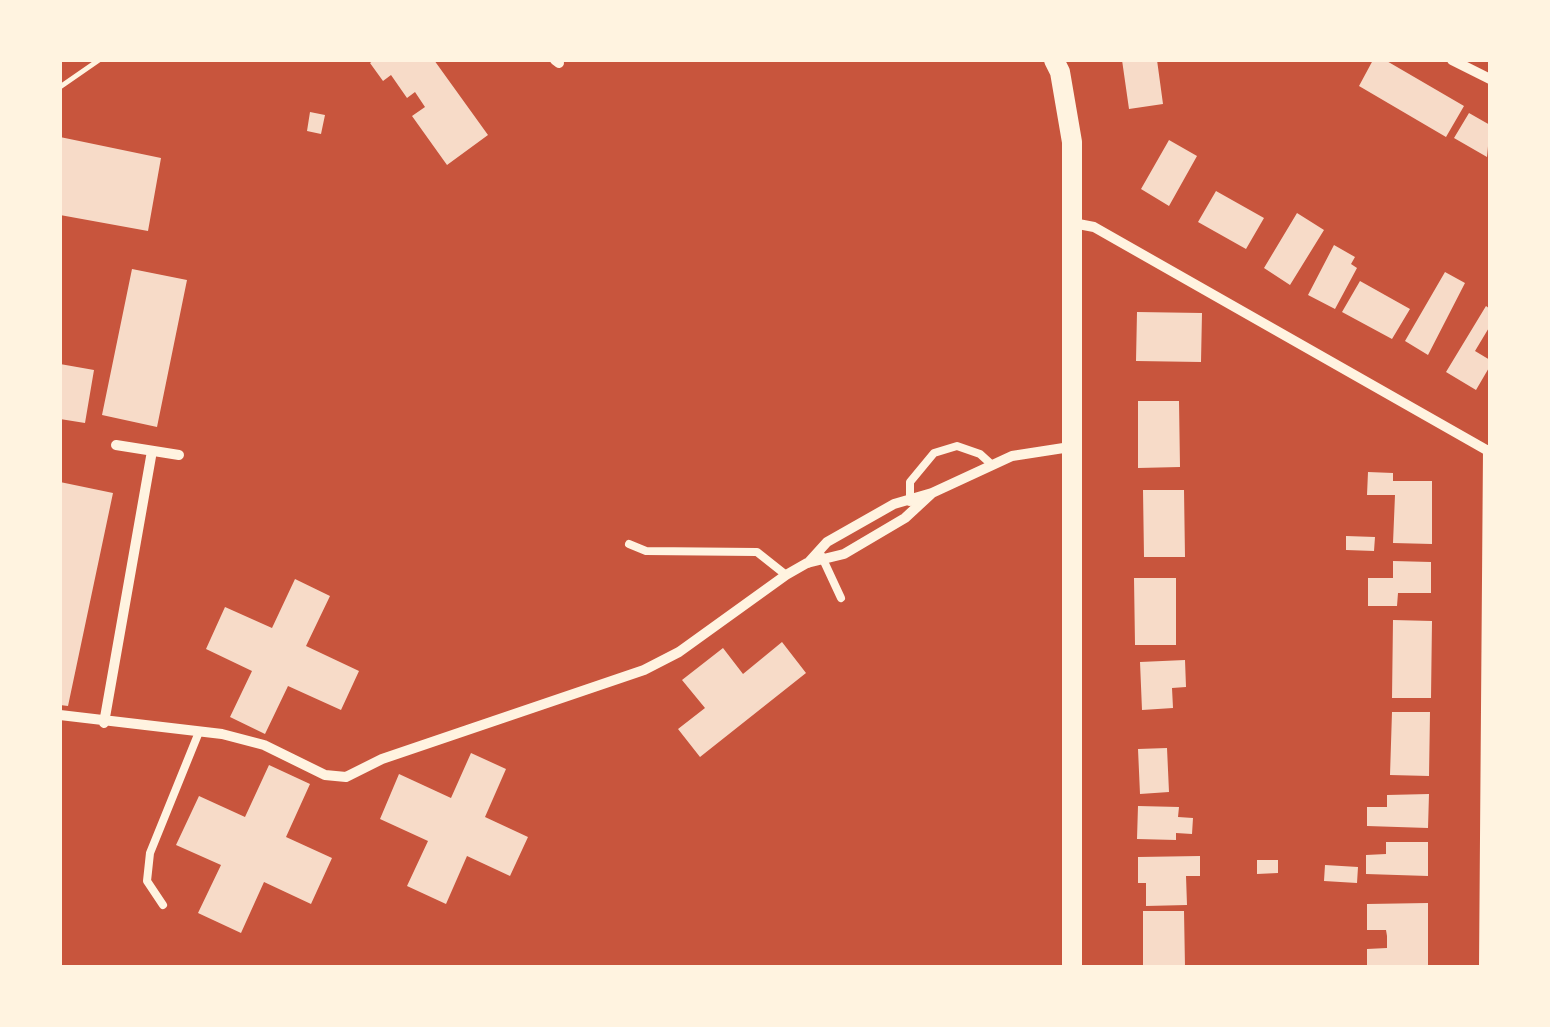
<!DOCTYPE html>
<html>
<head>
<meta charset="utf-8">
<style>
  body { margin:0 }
  #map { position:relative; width:1550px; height:1027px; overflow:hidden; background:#c8553d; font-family:"PT Serif",serif }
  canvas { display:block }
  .frame { position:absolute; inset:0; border:62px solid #fff3e0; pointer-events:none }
</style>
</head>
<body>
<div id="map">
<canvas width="1550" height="1027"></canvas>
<div class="frame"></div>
</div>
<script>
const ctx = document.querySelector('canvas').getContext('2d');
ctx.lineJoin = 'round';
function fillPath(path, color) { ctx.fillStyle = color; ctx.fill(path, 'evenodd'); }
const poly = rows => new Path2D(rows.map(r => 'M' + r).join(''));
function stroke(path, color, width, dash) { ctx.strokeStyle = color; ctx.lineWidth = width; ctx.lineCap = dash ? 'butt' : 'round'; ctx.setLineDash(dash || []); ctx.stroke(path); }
const building = poly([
  [374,60,434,60,488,135,447,165,412,116,425,107,415,92,407,98,391,75,383,81,370,63],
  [1122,60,1157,60,1163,104,1129,109],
  [1373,60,1385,60,1464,106,1446,137,1359,86],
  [310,112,325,115,321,134,307,131],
  [1469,113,1490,125,1487,157,1454,138],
  [60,137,161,158,148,231,60,215],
  [1169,140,1197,156,1169,206,1141,189],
  [1216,191,1264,218,1246,249,1198,222],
  [1297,213,1324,230,1290,285,1264,268],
  [1334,245,1355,257,1351,264,1357,268,1335,309,1308,295],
  [132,269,187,280,157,427,102,415],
  [1445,272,1465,283,1428,355,1405,341],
  [1360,281,1410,309,1392,339,1342,312],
  [1486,306,1490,309,1490,326,1475,351,1490,360,1490,366,1476,390,1446,372],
  [1137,312,1202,313,1201,362,1136,361],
  [60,364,94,370,85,423,60,419],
  [1138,401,1179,401,1180,467,1138,468],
  [1368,472,1393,473,1393,481,1432,481,1432,544,1393,543,1395,495,1367,495],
  [60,482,113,493,68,706,60,705],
  [1143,490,1184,490,1185,557,1144,557],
  [1346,536,1375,537,1374,551,1346,550],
  [1393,561,1431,562,1431,593,1398,593,1397,606,1368,606,1368,578,1393,578],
  [1134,578,1176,578,1176,645,1135,645],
  [295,579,330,596,306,646,359,671,341,710,288,686,265,734,230,717,252,671,206,649,225,607,272,628],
  [1393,620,1432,621,1431,698,1392,698],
  [782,642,806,673,700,757,678,729,705,708,682,680,723,648,743,674],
  [1185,660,1186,687,1172,688,1173,708,1142,710,1140,662],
  [1392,712,1430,712,1429,776,1390,775],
  [1167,748,1169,792,1140,794,1138,749],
  [471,753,506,769,485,817,528,837,510,876,467,856,446,904,407,886,428,841,380,819,399,774,451,798],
  [269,765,310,784,286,837,332,858,311,904,264,882,241,933,198,913,221,865,176,845,199,796,245,817],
  [1429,794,1428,828,1367,826,1367,807,1387,807,1387,795],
  [1138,806,1179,807,1178,817,1193,818,1192,834,1176,833,1176,840,1137,839],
  [1386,842,1428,842,1428,876,1366,874,1366,855,1386,854],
  [1200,856,1200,876,1186,876,1187,905,1146,906,1146,883,1138,883,1138,857],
  [1257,860,1278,860,1278,873,1257,874],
  [1325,865,1358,867,1357,883,1324,881],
  [1428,903,1428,967,1367,967,1367,949,1387,948,1387,936,1386,930,1367,930,1367,904],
  [1143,911,1184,911,1185,967,1143,967]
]);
const path = poly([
  [60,87,99,60]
]);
const service = poly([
  [910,502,910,482,934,453,957,446,980,454,991,464],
  [629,544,646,551,757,552,786,575],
  [821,555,841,598],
  [163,905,147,881,150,853,199,732]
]);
const minor = poly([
  [555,60,559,63],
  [1452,60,1490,79],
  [1073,223,1094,227,1490,452],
  [116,445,179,455],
  [808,563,827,542,894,504,932,493,1012,456,1070,447],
  [60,715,222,734,264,745,325,775,346,777,382,759,644,670,679,652,786,575,807,563,844,554,905,518,932,493],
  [104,723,152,451],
  [1484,967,1488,450]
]);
const secondary = poly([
  [1054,60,1060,72,1072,142,1072,967]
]);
fillPath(building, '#f7dbc8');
stroke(path, '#fff3e0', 5);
stroke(service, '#fff3e0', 8);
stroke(minor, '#fff3e0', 10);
stroke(secondary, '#fff3e0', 20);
</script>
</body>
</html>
